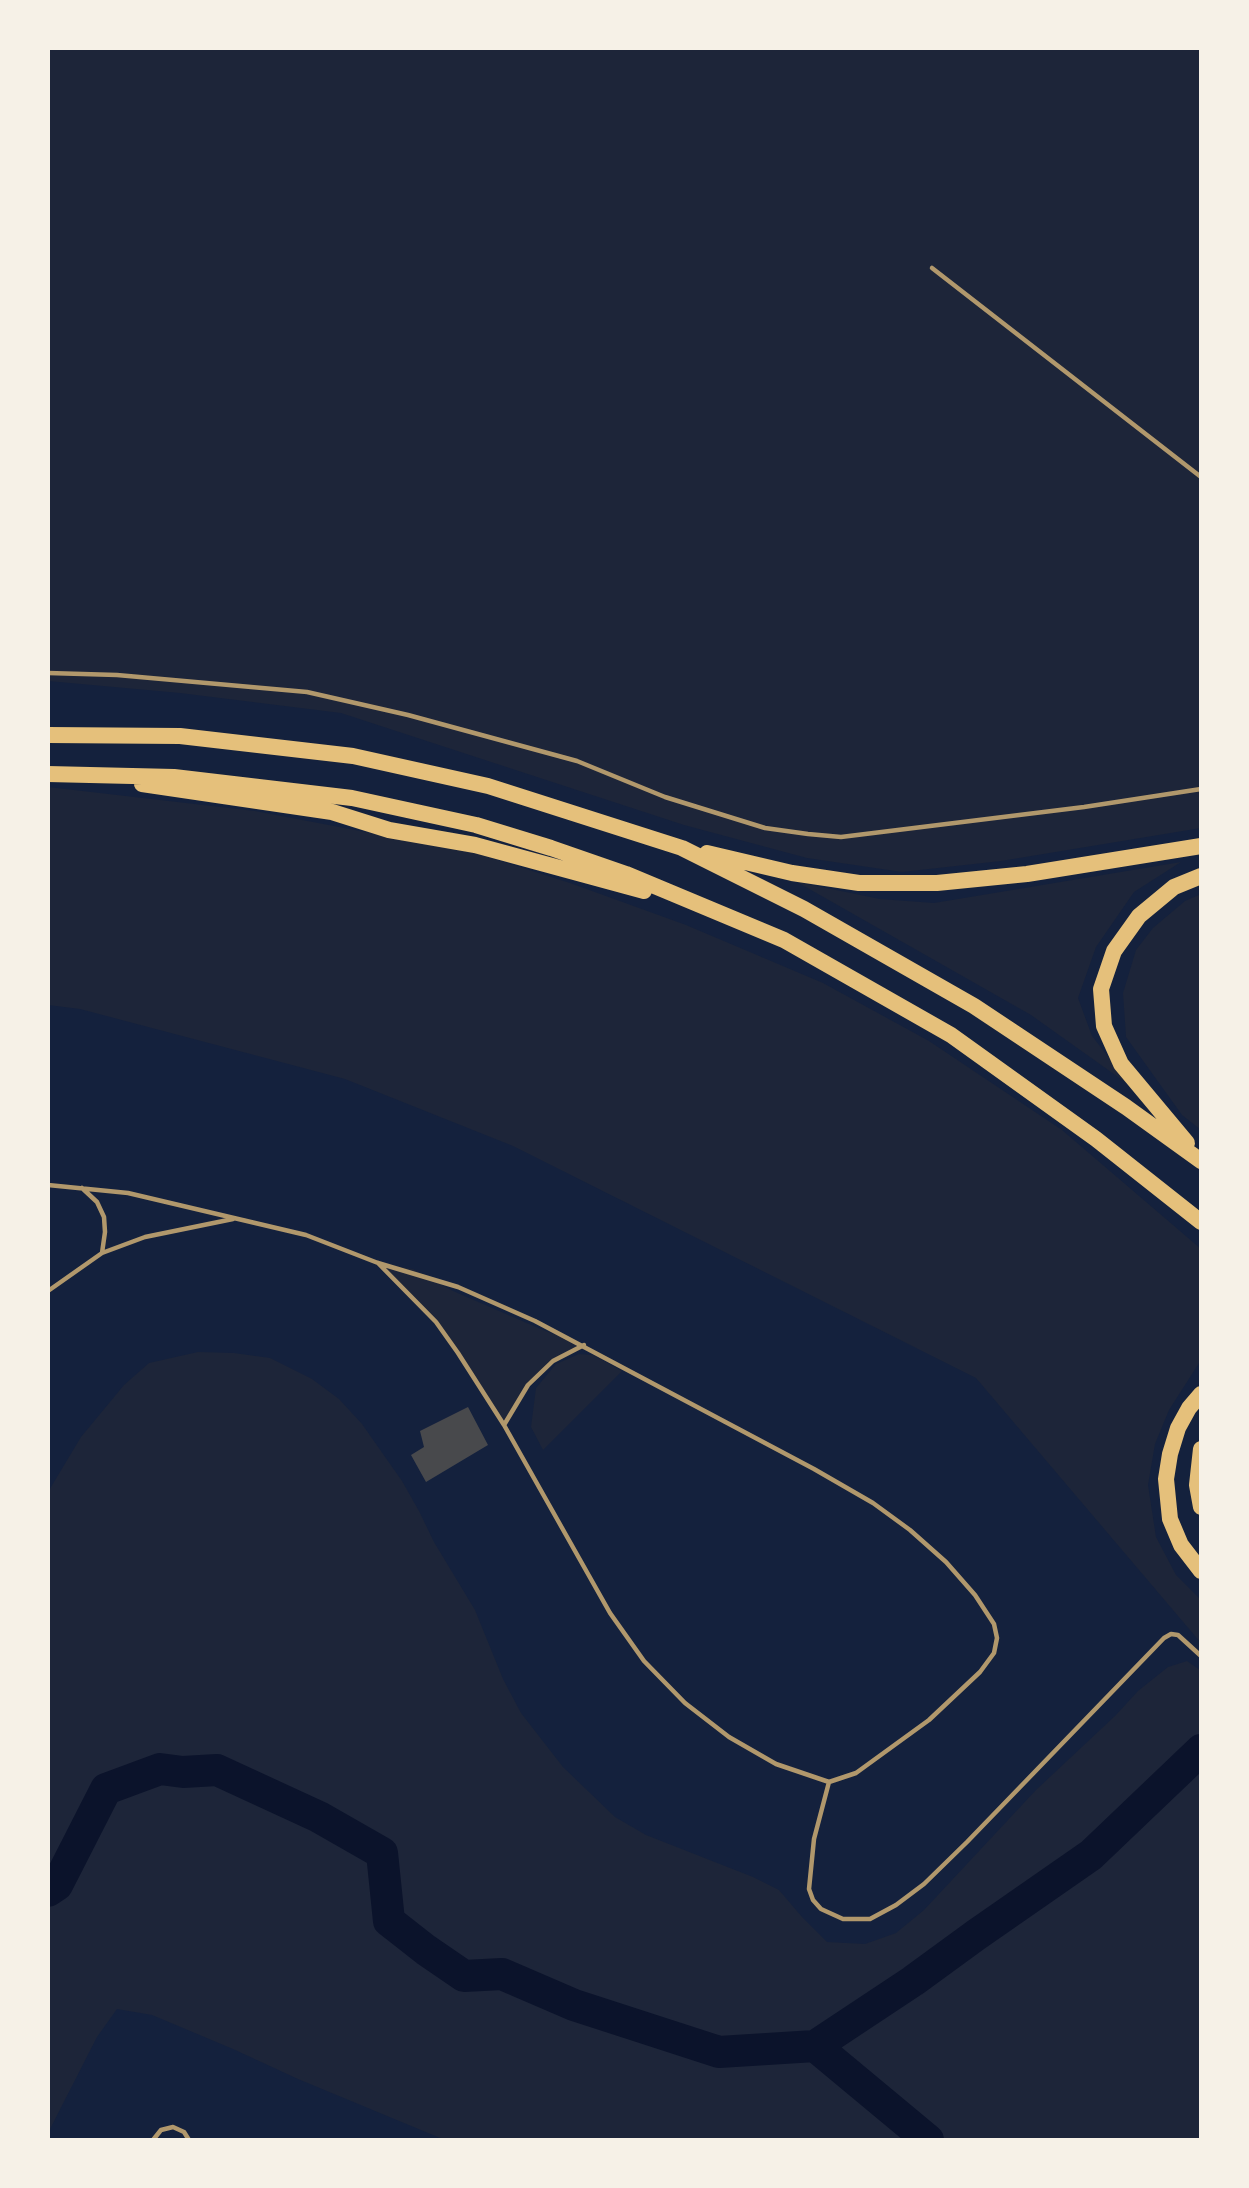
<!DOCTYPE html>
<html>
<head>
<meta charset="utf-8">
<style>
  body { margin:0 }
  #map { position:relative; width:1249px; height:2188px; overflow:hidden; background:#14213d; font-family:"Noto Serif",serif }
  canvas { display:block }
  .frame { position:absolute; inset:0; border:50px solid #f6f1e7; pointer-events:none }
</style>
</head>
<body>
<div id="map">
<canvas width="1249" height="2188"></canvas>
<div class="frame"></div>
</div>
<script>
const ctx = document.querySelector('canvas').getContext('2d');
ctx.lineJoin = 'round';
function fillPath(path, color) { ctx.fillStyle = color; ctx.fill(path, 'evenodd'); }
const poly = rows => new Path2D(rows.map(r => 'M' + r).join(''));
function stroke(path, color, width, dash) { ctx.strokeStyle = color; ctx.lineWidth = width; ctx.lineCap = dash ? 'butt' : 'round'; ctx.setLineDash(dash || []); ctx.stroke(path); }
const green = poly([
  [48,48,1201,48,1201,828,1001,861,902,872,807,858,684,825,341,713,180,693,48,681],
  [48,787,255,811,476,853,570,883,686,925,823,983,929,1041,1062,1130,1201,1249,1201,1360,1169,1410,1155,1444,1148,1485,1156,1537,1176,1575,1201,1600,1201,1643,976,1378,513,1146,345,1079,80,1009,48,1005],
  [1181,862,1134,892,1096,947,1078,998,1092,1036,1132,1087,1031,1015,797,882,880,899,934,903],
  [1201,894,1201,1130,1182,1115,1126,1037,1123,993,1136,950,1153,928,1185,901],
  [378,1263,413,1269,453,1291,543,1330,584,1345,553,1361,528,1385,504,1425,436,1322],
  [198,1352,234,1353,270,1358,312,1379,339,1399,362,1424,402,1481,419,1511,434,1542,475,1610,503,1679,521,1713,563,1767,615,1817,646,1835,753,1877,779,1890,802,1917,827,1942,865,1944,896,1933,924,1910,1036,1790,1116,1715,1138,1691,1168,1667,1187,1661,1200,1670,1201,2140,445,2140,298,2079,233,2049,152,2015,117,2009,97,2037,48,2133,48,1492,81,1437,124,1385,149,1363],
  [579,1354,593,1355,622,1371,543,1450,531,1427,536,1388,556,1364]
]);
const river = poly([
  [48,1891,57,1885,106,1789,160,1769,183,1772,217,1770,319,1817,382,1853,389,1921,426,1950,464,1976,502,1974,574,2005,719,2052,815,2046,913,1981,976,1935,1091,1855,1201,1750],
  [815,2046,928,2140]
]);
const building = poly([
  [468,1407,488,1445,426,1482,411,1455,424,1447,420,1431]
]);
const service = poly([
  [932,268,1201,477],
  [48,673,117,675,307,692,408,715,577,761,665,797,765,828,808,834,841,837,1084,807,1201,789],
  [48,1185,128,1193,306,1235,378,1263,458,1287,535,1321,814,1469,873,1503,910,1530,946,1562,975,1595,994,1624,997,1638,994,1653,980,1672,929,1720,856,1773,829,1782,776,1764,729,1737,685,1703,644,1661,610,1613,504,1425,458,1353,436,1322,378,1263],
  [82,1188,97,1202,104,1217,105,1232,102,1253],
  [48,1291,102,1253,145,1237,233,1219],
  [504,1425,528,1385,553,1361,584,1345],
  [829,1782,814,1839,809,1889,813,1900,821,1909,843,1919,870,1919,896,1905,924,1884,967,1842,1164,1638,1171,1634,1178,1635,1201,1656],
  [153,2140,161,2130,173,2127,184,2132,189,2140]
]);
const trunk = poly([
  [48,735,180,736,353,756,488,786,682,848,804,909,974,1006,1126,1107,1201,1161],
  [48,774,174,777,352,798,476,825,551,848,626,874,784,940,951,1035,1096,1139,1201,1222],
  [142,784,332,812,389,830,475,845,644,891],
  [707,853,792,873,859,883,937,883,1027,874,1201,846],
  [1187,1143,1121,1064,1104,1026,1101,989,1114,951,1139,916,1174,887,1201,876],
  [1201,1394,1189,1408,1178,1428,1170,1454,1166,1479,1170,1519,1181,1545,1201,1571],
  [1201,1449,1197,1485,1201,1507]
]);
fillPath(green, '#1d2539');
stroke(river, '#0b132b', 32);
fillPath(building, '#48494c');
stroke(service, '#b1986c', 4.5);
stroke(trunk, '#e5c07b', 16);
</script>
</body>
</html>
